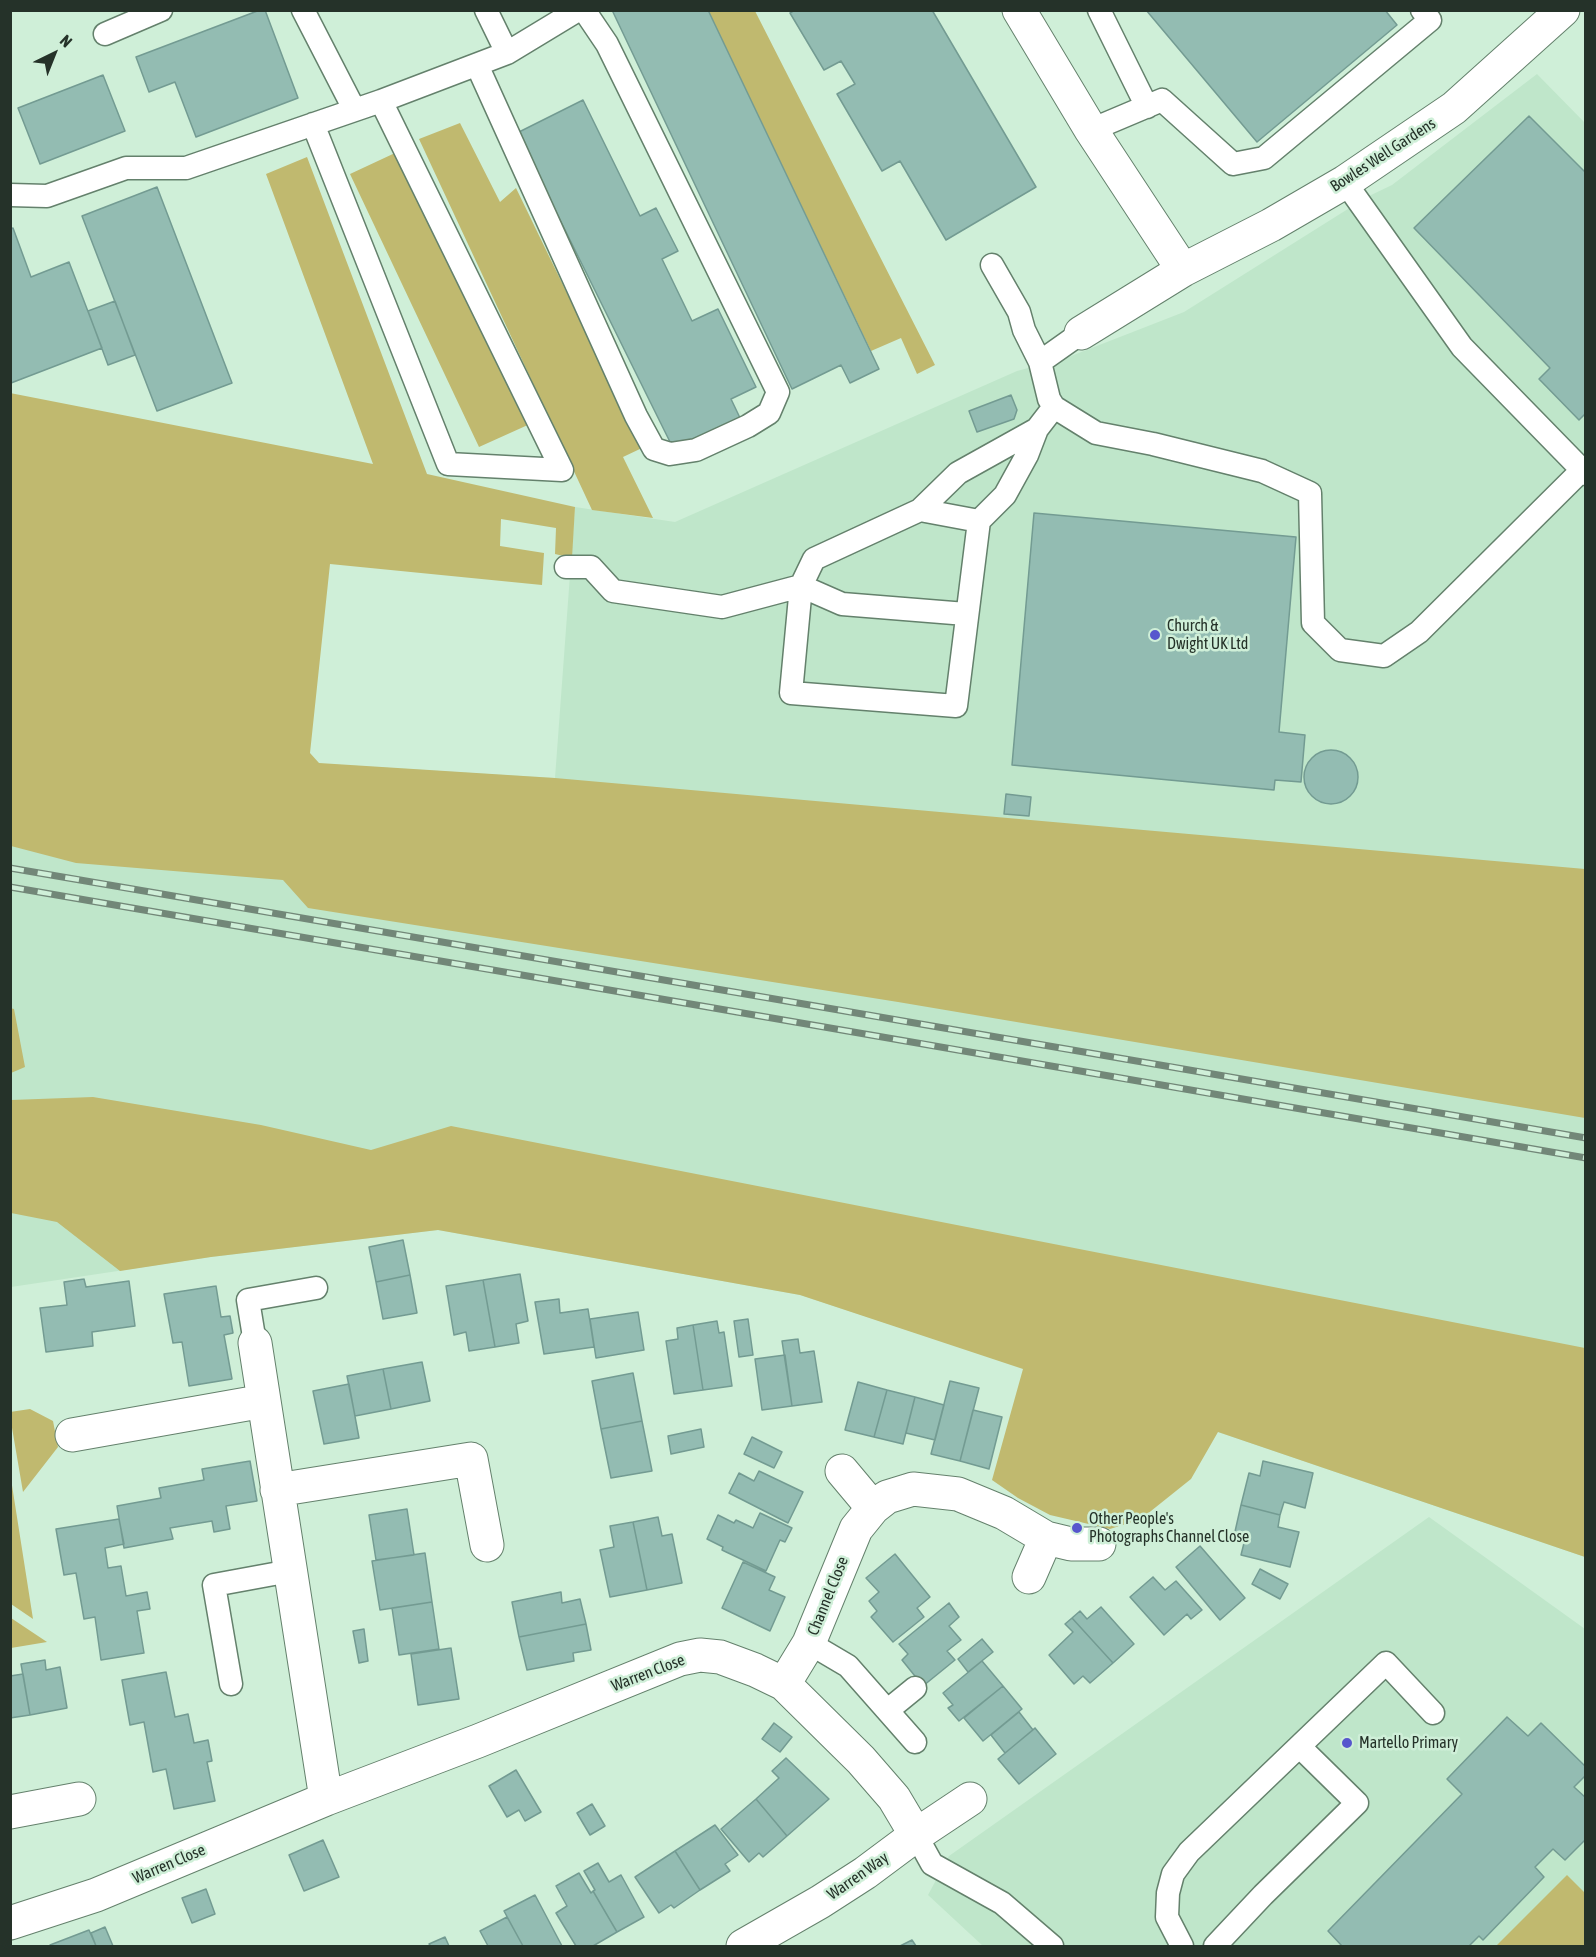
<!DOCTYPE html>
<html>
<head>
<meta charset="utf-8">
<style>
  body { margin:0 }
  #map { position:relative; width:1596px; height:1957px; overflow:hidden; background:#cfefd8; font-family:"Asap Condensed",sans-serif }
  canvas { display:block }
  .frame { position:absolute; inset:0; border:12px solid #253229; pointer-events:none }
  .north { position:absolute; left:24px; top:24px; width:60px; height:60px; -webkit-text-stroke:4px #cfefd8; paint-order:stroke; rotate:43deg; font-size:16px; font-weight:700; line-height:24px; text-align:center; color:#253229 }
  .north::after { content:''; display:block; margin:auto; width:21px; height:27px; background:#253229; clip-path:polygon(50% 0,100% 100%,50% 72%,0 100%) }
</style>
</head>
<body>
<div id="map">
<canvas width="1596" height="1957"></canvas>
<div class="frame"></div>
<div class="north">N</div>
</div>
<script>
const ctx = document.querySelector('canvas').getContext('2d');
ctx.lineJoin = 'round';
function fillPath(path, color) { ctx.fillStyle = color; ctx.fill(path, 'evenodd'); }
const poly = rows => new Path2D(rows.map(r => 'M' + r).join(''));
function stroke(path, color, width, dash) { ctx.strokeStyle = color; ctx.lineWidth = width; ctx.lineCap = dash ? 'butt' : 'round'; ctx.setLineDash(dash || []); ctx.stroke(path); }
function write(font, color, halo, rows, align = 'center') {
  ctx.font = font + ' "Asap Condensed",sans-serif'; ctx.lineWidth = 5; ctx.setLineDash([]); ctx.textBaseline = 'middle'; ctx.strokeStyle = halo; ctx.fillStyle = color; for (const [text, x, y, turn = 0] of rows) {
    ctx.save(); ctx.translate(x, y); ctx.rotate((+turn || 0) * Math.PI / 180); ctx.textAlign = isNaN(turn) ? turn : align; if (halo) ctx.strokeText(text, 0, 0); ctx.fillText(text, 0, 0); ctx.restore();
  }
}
const built = poly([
  [1537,74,1586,124,1585,1557,1218,1432,800,1295,438,1230,211,1257,11,1287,10,733,310,763,555,778,575,507,675,522,1017,371,1066,358,1184,312,1367,197,1392,185],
  [1429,1517,1585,1629,1585,1946,983,1946,928,1895,949,1856]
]);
const green = poly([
  [708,11,755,11,935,365,917,374,901,338,871,351],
  [460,123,500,202,516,188,642,448,623,457,653,518,592,510,419,139],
  [395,153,530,424,479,447,350,174],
  [307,157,427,474,575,507,572,558,555,554,556,528,501,519,500,546,544,553,542,585,330,564,310,753,319,763,555,778,1585,869,1585,1118,898,1002,308,908,283,880,76,863,11,846,10,393,373,464,266,174],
  [10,1008,14,1009,25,1067,11,1073],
  [93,1097,261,1125,371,1150,451,1126,1585,1348,1585,1557,1218,1432,1191,1479,1141,1519,1110,1529,1050,1515,1018,1498,992,1480,1023,1369,800,1295,438,1230,211,1257,120,1271,57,1222,11,1213,11,1100],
  [30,1409,53,1421,58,1447,23,1492,11,1422,10,1412],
  [11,1479,33,1619,11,1604],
  [11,1618,47,1642,11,1648],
  [1567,1875,1585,1893,1585,1946,1496,1946]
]);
const building = poly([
  [260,10,265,10,298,98,196,137,175,82,149,92,136,57,260,10],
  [612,10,708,10,879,369,850,383,841,365,792,389,612,10],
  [795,10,932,10,1036,187,946,240,900,161,882,171,837,94,855,84,841,61,824,70,790,13,795,10],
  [1146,10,1385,10,1397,25,1257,142,1146,10],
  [103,75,125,131,40,164,18,108,103,75],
  [583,100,640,216,656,208,678,251,662,259,692,321,718,309,756,387,731,399,741,420,675,452,517,133,583,100],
  [1529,116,1586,173,1586,413,1579,420,1539,379,1550,368,1414,228,1529,116],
  [157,187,232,383,157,411,82,216,157,187],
  [13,228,31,277,69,262,102,348,11,383,10,229,13,228],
  [115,301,135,355,108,365,88,311,115,301],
  [1011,395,1017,410,1014,419,977,432,969,411,1011,395],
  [1034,513,1296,537,1279,732,1305,735,1301,782,1275,780,1274,790,1012,765,1034,513],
  '1304 777a27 27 0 1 1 54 0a27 27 0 1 1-54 0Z',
  [1006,794,1031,797,1029,816,1004,814,1006,794],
  [403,1240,410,1275,376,1282,369,1247,403,1240],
  [520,1274,528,1321,516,1324,519,1343,495,1347,483,1280,520,1274],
  [410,1275,417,1313,383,1319,376,1282,410,1275],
  [84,1279,86,1287,129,1281,135,1326,92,1332,93,1346,46,1352,40,1308,67,1305,64,1282,84,1279],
  [483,1280,495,1347,469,1351,466,1332,454,1335,446,1286,483,1280],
  [216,1286,221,1317,230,1316,233,1333,224,1335,232,1379,189,1386,182,1342,173,1343,164,1294,216,1286],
  [559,1299,560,1313,588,1309,594,1347,544,1354,535,1302,559,1299],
  [638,1312,644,1350,596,1358,590,1319,638,1312],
  [748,1319,753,1355,739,1357,734,1321,748,1319],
  [717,1321,719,1333,724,1332,732,1386,703,1390,693,1325,717,1321],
  [693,1325,703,1390,674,1394,666,1341,678,1339,677,1328,693,1325],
  [798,1339,800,1353,814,1351,822,1402,792,1406,782,1341,798,1339],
  [785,1355,792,1406,762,1410,755,1359,785,1355],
  [422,1362,430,1401,391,1409,383,1369,422,1362],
  [383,1369,391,1409,355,1416,347,1376,383,1369],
  [633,1373,642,1421,601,1429,592,1381,633,1373],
  [950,1381,979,1388,960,1461,931,1454,950,1381],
  [858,1382,887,1390,874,1437,845,1430,858,1382],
  [349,1384,359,1438,324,1444,313,1391,349,1384],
  [887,1390,915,1397,903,1444,874,1437,887,1390],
  [915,1397,944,1405,935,1440,906,1433,915,1397],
  [973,1410,1002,1417,989,1469,960,1461,973,1410],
  [642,1421,652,1471,611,1478,601,1429,642,1421],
  [701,1429,704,1447,671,1454,668,1436,701,1429],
  [752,1437,782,1452,774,1468,744,1454,752,1437],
  [250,1461,257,1501,226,1506,230,1529,214,1532,212,1521,170,1528,173,1539,124,1548,117,1506,161,1498,159,1488,204,1480,202,1469,250,1461],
  [1263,1461,1313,1473,1305,1508,1284,1502,1280,1515,1241,1505,1249,1473,1260,1476,1263,1461],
  [759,1471,803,1492,788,1523,729,1493,739,1473,754,1481,759,1471],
  [1241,1505,1280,1515,1278,1527,1299,1532,1290,1567,1241,1555,1245,1539,1234,1536,1241,1505],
  [407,1509,414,1555,376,1560,369,1515,407,1509],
  [760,1513,792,1528,785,1542,780,1540,766,1571,722,1550,723,1547,707,1539,718,1515,734,1523,736,1520,753,1528,760,1513],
  [658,1517,662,1536,672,1534,682,1583,647,1590,633,1522,658,1517],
  [119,1519,124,1544,105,1548,108,1568,121,1566,126,1596,147,1592,150,1609,137,1611,144,1653,101,1660,95,1617,84,1619,76,1573,64,1575,56,1529,119,1519],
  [633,1522,647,1590,610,1597,600,1550,614,1547,610,1526,633,1522],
  [1200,1546,1245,1598,1220,1620,1176,1567,1200,1546],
  [425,1553,432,1602,380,1610,372,1561,425,1553],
  [895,1554,930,1597,917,1608,924,1617,893,1642,871,1617,877,1611,869,1601,879,1592,866,1578,895,1554],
  [743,1562,775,1577,769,1590,785,1597,770,1631,722,1608,743,1562],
  [1260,1569,1288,1584,1280,1599,1252,1584,1260,1569],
  [1153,1577,1165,1590,1176,1581,1202,1610,1191,1619,1187,1614,1164,1635,1130,1597,1153,1577],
  [561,1592,562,1603,580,1599,586,1624,519,1637,512,1602,561,1592],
  [432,1602,439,1649,399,1655,392,1608,432,1602],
  [949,1603,959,1617,949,1626,961,1640,947,1651,955,1660,923,1686,902,1660,908,1654,899,1644,949,1603],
  [1101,1607,1134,1644,1113,1663,1072,1618,1080,1611,1087,1619,1101,1607],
  [1072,1618,1113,1663,1090,1683,1083,1676,1074,1684,1049,1655,1073,1632,1065,1624,1072,1618],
  [586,1624,591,1650,573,1653,574,1661,527,1670,519,1637,586,1624],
  [364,1629,368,1661,359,1663,353,1631,364,1629],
  [982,1639,993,1652,968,1672,958,1659,982,1639],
  [451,1648,459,1699,418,1705,411,1654,451,1648],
  [45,1660,46,1670,60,1667,67,1708,30,1715,21,1664,45,1660],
  [982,1661,1003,1686,959,1721,948,1708,953,1705,943,1693,982,1661],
  [166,1672,175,1717,188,1714,194,1743,208,1740,212,1761,207,1762,215,1801,174,1809,166,1769,153,1772,144,1722,130,1725,122,1680,166,1672],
  [23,1674,30,1715,10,1718,10,1676,23,1674],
  [1003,1686,1022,1709,983,1741,964,1718,1003,1686],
  [1019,1712,1033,1730,1005,1753,991,1735,1019,1712],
  [1507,1717,1528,1736,1541,1723,1586,1767,1586,1775,1574,1787,1586,1798,1586,1839,1565,1860,1553,1849,1535,1867,1544,1877,1483,1940,1479,1936,1469,1946,1342,1946,1328,1931,1462,1794,1447,1779,1507,1717],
  [774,1723,792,1737,780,1752,762,1739,774,1723],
  [1035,1728,1056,1754,1019,1784,998,1759,1035,1728],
  [786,1758,829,1799,787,1836,756,1799,779,1778,772,1771,786,1758],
  [516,1770,541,1812,525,1821,519,1810,507,1817,489,1786,516,1770],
  [756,1799,787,1836,763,1857,759,1853,749,1862,721,1829,756,1799],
  [592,1804,605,1826,590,1835,577,1813,592,1804],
  [715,1825,738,1855,725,1864,730,1871,700,1890,675,1851,715,1825],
  [323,1840,339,1877,304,1891,289,1855,323,1840],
  [675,1851,700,1890,674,1908,671,1905,659,1913,635,1877,675,1851],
  [598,1863,609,1882,621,1875,644,1917,617,1932,593,1891,595,1890,584,1871,598,1863],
  [579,1873,591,1893,593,1891,617,1932,593,1946,576,1946,556,1913,567,1906,556,1886,579,1873],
  [206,1889,215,1914,192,1923,182,1898,206,1889],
  [535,1895,562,1946,523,1946,504,1911,535,1895],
  [507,1917,523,1946,488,1946,480,1931,507,1917],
  [105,1927,113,1946,96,1946,91,1933,105,1927],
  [89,1930,96,1946,51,1946,50,1945,89,1930],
  [445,1937,449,1946,431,1946,429,1944,445,1937],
  [912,1940,916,1946,900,1946,912,1940]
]);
const service = poly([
  [303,10,354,109],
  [486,10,507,53],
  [1099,10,1147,107],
  [105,34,161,10],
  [477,65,636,416,654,449,670,454,696,450,748,426,769,413,778,392,607,44,584,10],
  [313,124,448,464,562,470,381,101],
  [1091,130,1162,100,1233,164,1264,158,1430,20,1422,10],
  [1345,182,1462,347,1586,474],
  [10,195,47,196,126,168,186,168,381,101,507,53,578,10],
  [992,265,1019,312,1024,330,1040,362],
  [1081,333,1040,362,1049,399,1054,407,1096,433,1153,444,1262,471,1310,493,1313,623,1340,650,1384,656,1419,632,1582,470],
  [1037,429,958,473,920,510,814,559,801,586,791,693,956,706,979,521,1005,495,1027,455,1037,429,1054,407],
  [920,510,979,521],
  [566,567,591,567,613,591,722,607,801,586,842,604,966,614],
  [255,1343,248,1300,316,1288],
  [809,1643,848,1666,915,1742],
  [231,1684,214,1585,290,1571],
  [888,1710,915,1688],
  [916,1835,932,1864,1002,1903,1052,1946],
  [1182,1946,1167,1917,1168,1893,1173,1874,1189,1852,1386,1663,1433,1713],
  [1215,1946,1263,1895,1357,1803,1300,1747]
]);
const minor = poly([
  [1019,10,1091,130,1183,270],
  [1081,333,1183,270,1271,225,1345,182,1454,108,1563,10],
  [255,1343,326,1799],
  [72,1435,264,1401],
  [842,1471,873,1508],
  [277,1490,471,1459,487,1545],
  [1029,1577,1046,1538],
  [784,1684,809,1643,856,1529,873,1508,887,1497,913,1489,958,1494,1004,1513,1046,1538,1071,1544,1099,1544],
  [10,1812,79,1799],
  [10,1923,96,1895,326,1799,478,1741,680,1659,700,1655,720,1657,755,1670,784,1684,861,1760,894,1798,916,1835],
  [743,1946,820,1902,865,1873,916,1835,970,1799]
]);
const rail = poly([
  [10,868,1586,1138],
  [10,887,1586,1158]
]);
const markers = [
  [1155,635,6,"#5756cd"],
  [1077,1528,6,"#5756cd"],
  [1347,1743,6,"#5756cd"]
];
const streetNames = [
  ["Bowles Well Gardens",1383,155,-33],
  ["Channel Close",828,1596,-68],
  ["Warren Close",648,1673,-21],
  ["Warren Close",169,1864,-23],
  ["Warren Way",858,1876,-35]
];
const poiNames = [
  ["Church &",1167,626],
  ["Dwight UK Ltd",1167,644],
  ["Other People's",1089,1519],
  ["Photographs Channel Close",1089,1537],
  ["Martello Primary",1359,1743]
];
fillPath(built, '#bfe6ca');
fillPath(green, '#c0b96f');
fillPath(building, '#93bcb2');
stroke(building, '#739b92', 1.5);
stroke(service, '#64816c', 25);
stroke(minor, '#64816c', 35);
stroke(service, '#fff', 22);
stroke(minor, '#fff', 33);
stroke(rail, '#728778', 7);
stroke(rail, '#cfefd8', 4.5, [14]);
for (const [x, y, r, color] of markers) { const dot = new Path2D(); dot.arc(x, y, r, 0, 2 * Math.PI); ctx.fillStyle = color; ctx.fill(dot); stroke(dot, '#cfefd8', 2); }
write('16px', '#253229', '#cfefd8', streetNames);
write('16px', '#253229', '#cfefd8', poiNames, 'left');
</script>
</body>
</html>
